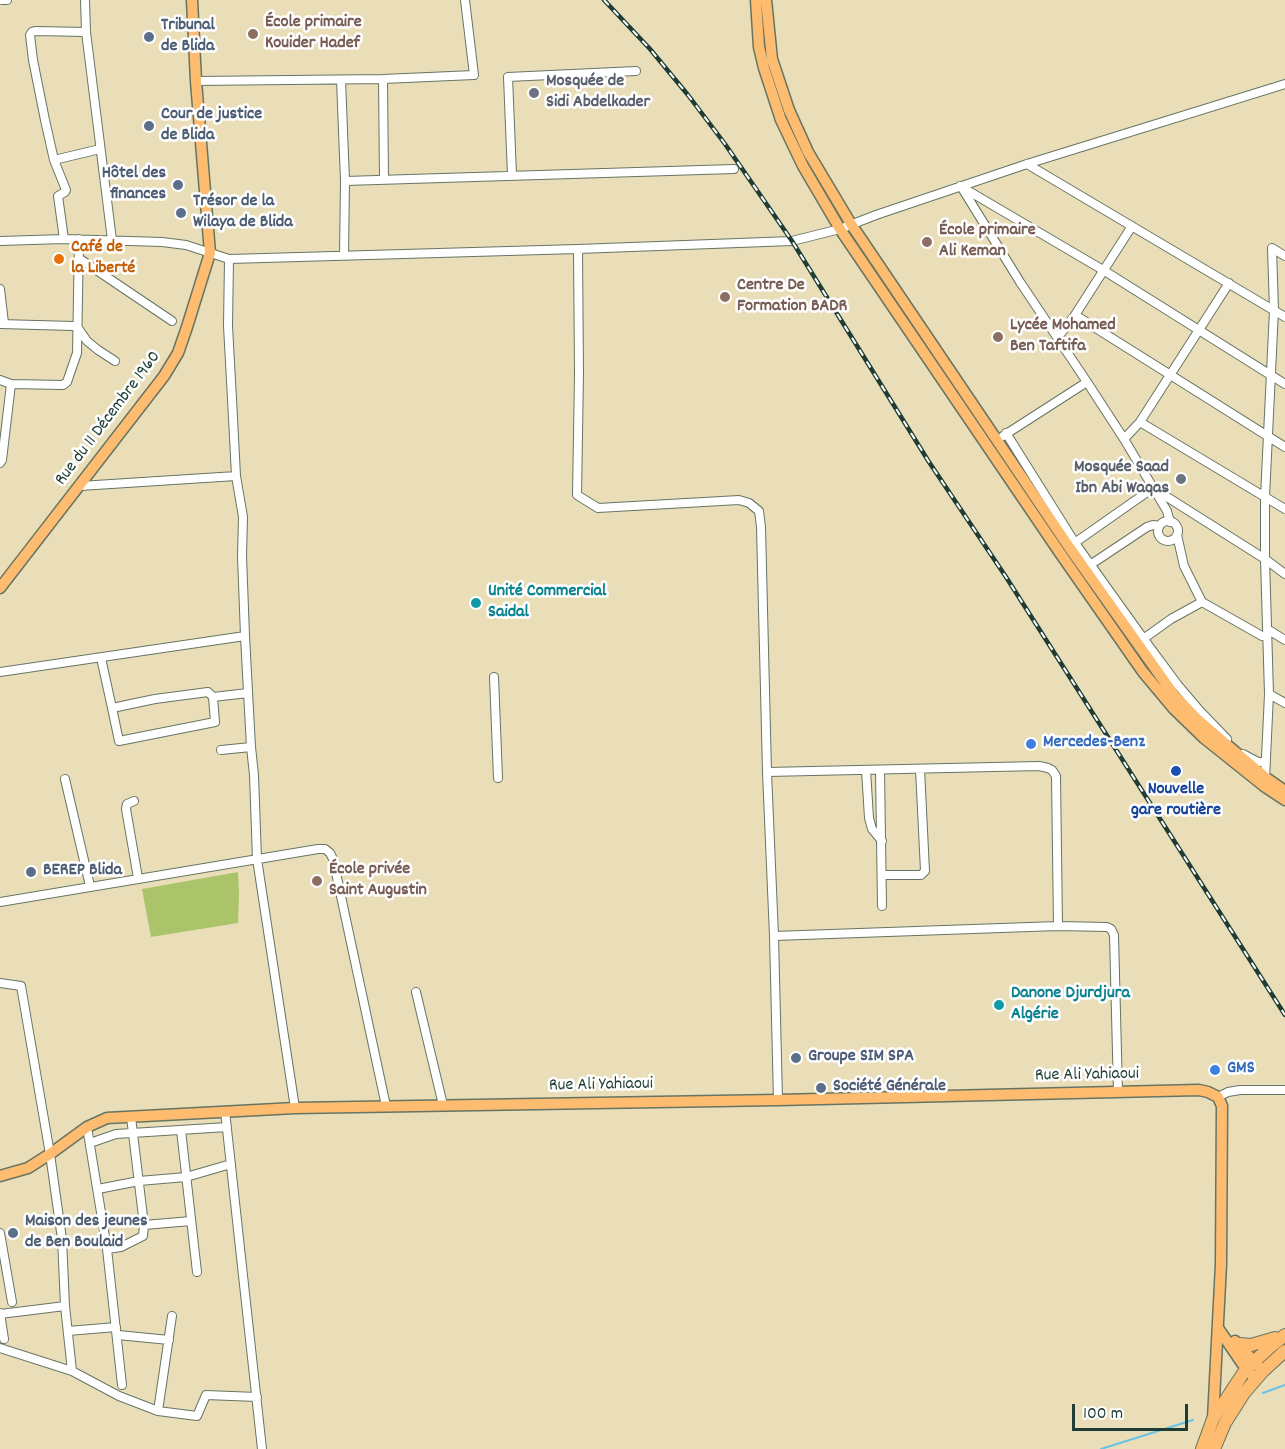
<!DOCTYPE html>
<html>
<head>
<meta charset="utf-8">
<style>
  body { margin:0 }
  #map { position:relative; width:1285px; height:1449px; overflow:hidden; background:#eadeb9; font-family:Dekko,sans-serif }
  canvas { display:block }
  .scale { position:absolute; left:1072px; top:1404px; width:116px; height:27px; box-sizing:border-box; border:3px solid #1f3d34; border-top:0; padding-left:8px; font-size:18px; line-height:21px; white-space:nowrap; color:#1f3d34; -webkit-text-stroke:4px #fff; paint-order:stroke }
</style>
</head>
<body>
<div id="map">
<canvas width="1285" height="1449"></canvas>
<div class="scale">100 m</div>
</div>
<script>
const ctx = document.querySelector('canvas').getContext('2d');
ctx.lineJoin = 'round';
function fillPath(path, color) { ctx.fillStyle = color; ctx.fill(path, 'evenodd'); }
const poly = rows => new Path2D(rows.map(r => 'M' + r).join(''));
function stroke(path, color, width, dash) { ctx.strokeStyle = color; ctx.lineWidth = width; ctx.lineCap = dash ? 'butt' : 'round'; ctx.setLineDash(dash || []); ctx.stroke(path); }
function write(font, color, halo, rows, align = 'center') {
  ctx.font = font + ' Dekko,sans-serif'; ctx.lineWidth = 5; ctx.setLineDash([]); ctx.textBaseline = 'middle'; ctx.strokeStyle = halo; ctx.fillStyle = color; for (const [text, x, y, turn = 0] of rows) {
    ctx.save(); ctx.translate(x, y); ctx.rotate((+turn || 0) * Math.PI / 180); ctx.textAlign = isNaN(turn) ? turn : align; if (halo) ctx.strokeText(text, 0, 0); ctx.fillText(text, 0, 0); ctx.restore();
  }
}
const green = poly([
  [238,872,239,893,238,923,151,937,142,889]
]);
const stream = poly([
  [1263,1393,1285,1385],
  [1101,1449,1193,1420]
]);
const minor = poly([
  [2,0,7,0],
  [85,0,86,32,112,240],
  [86,32,35,31,32,32,30,35,33,60,45,120,54,160,100,149],
  [383,79,384,179],
  [341,80,345,181,344,255],
  [196,81,383,79,474,75,465,0],
  [54,160,66,190,65,192,58,196,64,239],
  [1027,164,1285,317],
  [512,175,508,77,636,71],
  [345,181,734,169],
  [960,186,1103,270,1285,384],
  [962,188,1020,282,1087,382],
  [0,241,64,239,162,242,186,245,229,259,578,249,792,241,840,229,876,215,1027,164,1285,84],
  [578,249,579,374,577,495,598,508,739,500,749,503,759,511,761,527,767,772,774,936,778,1100],
  [80,259,172,321],
  [229,259,228,326,232,399,236,476,243,517,242,556,245,636,251,747,254,775,257,859,295,1108],
  [0,289,4,323],
  [1075,315,1285,447],
  [0,324,73,326,78,328,87,341,98,350,115,361],
  [1058,337,1075,315,1132,226],
  [0,380,11,384,63,385,67,382,77,353,79,239],
  [1140,422,1285,509],
  [1006,433,1075,543,1143,638,1177,684,1200,711,1227,739],
  [1003,436,1087,382,1124,439,1167,511,1170,522],
  [1124,439,1140,422,1229,283],
  [0,463,2,460,11,384],
  [80,486,236,476],
  [1156,490,1265,559,1285,574],
  '1158 531a10 10 0 1 1 20 0a10 10 0 1 1-20 0Z',
  [1177,535,1184,566,1202,602,1262,636],
  [1073,544,1153,488],
  [1090,565,1147,527,1153,525,1159,526],
  [1267,629,1285,640],
  [1139,642,1171,619,1202,602],
  [101,658,112,708,155,699,208,692,213,697,248,693],
  [0,672,245,636],
  [494,677,498,778],
  [1269,694,1285,703],
  [112,708,119,741,215,722,213,697],
  [221,750,251,747],
  [1243,754,1258,762,1266,762],
  [866,770,869,818,872,829,882,841],
  [880,770,882,906],
  [767,772,1039,766,1048,768,1052,770,1056,776,1058,926],
  [65,779,90,886],
  [1265,779,1269,694,1265,559,1265,497,1274,310,1272,248,1285,256],
  [134,801,127,804,126,809,138,878],
  [883,875,921,875,925,871,920,769],
  [0,902,318,849,325,849,330,853,333,859,386,1106],
  [774,936,1058,926,1107,927,1111,929,1114,935,1118,1092],
  [0,983,21,986,50,1154,62,1239,65,1306,72,1371],
  [416,992,443,1105],
  [1218,1097,1228,1092,1240,1090,1285,1090],
  [225,1111,262,1449],
  [87,1127,107,1249,122,1385],
  [181,1130,197,1272],
  [90,1143,116,1134,227,1127],
  [98,1189,139,1181,186,1177,231,1164],
  [144,1225,191,1221],
  [0,1233,12,1302],
  [107,1249,121,1247,143,1236,144,1225,131,1117],
  [0,1313,4,1339],
  [0,1314,65,1306],
  [68,1331,116,1327],
  [118,1335,169,1340],
  [0,1348,72,1371,119,1396,158,1411,197,1416,206,1395,257,1397],
  [158,1411,172,1316]
]);
const major = poly([
  [756,0,759,47,764,68,781,120,803,166,840,229,1060,553,1143,672,1174,709,1204,738,1264,786,1285,800],
  [766,0,772,59,789,110,808,152,851,224,1069,547,1174,695,1197,719,1226,744,1265,777,1285,791],
  [0,588,164,376,178,353,187,327,210,253,196,81,192,0],
  [0,1176,28,1168,50,1154,87,1127,107,1118,295,1108,778,1100,1199,1090,1208,1092,1218,1097,1222,1106,1221,1264,1213,1419],
  [1218,1328,1246,1369,1256,1379],
  [1235,1341,1259,1367]
]);
const highway = poly([
  [1240,1344,1251,1345,1275,1338],
  [1202,1449,1213,1419,1246,1369,1270,1347,1285,1335],
  [1214,1449,1225,1423,1244,1393,1263,1371,1285,1351]
]);
const rail = poly([
  [604,0,650,49,688,95,725,144,792,241,929,462,1006,577,1285,1015]
]);
const markers = [
  [253,34,6,"#8d6e63"],
  [149,37,6,"#5c6f8a"],
  [534,93,6,"#6b7280"],
  [149,126,6,"#5c6f8a"],
  [178,185,6,"#5c6f8a"],
  [181,213,6,"#5c6f8a"],
  [927,242,6,"#8d6e63"],
  [59,259,6,"#e8710a"],
  [725,297,6,"#8d6e63"],
  [998,337,6,"#8d6e63"],
  [1181,479,6,"#6b7280"],
  [476,603,6,"#0f9aa8"],
  [1031,744,6,"#3f7fe0"],
  [1176,771,6,"#1a4fb4"],
  [31,872,6,"#5c6f8a"],
  [317,881,6,"#8d6e63"],
  [999,1005,6,"#0f9aa8"],
  [796,1058,6,"#5c6f8a"],
  [1215,1070,6,"#3f7fe0"],
  [821,1088,6,"#5c6f8a"],
  [13,1233,6,"#5c6f8a"]
];
const educationNames = [
  ["École primaire",265,24],
  ["Kouider Hadef",265,45],
  ["École primaire",939,232],
  ["Ali Keman",939,253],
  ["Centre De",737,287],
  ["Formation BADR",737,308],
  ["Lycée Mohamed",1010,327],
  ["Ben Taftifa",1010,348],
  ["École privée",329,871],
  ["Saint Augustin",329,892]
];
const serviceNames = [
  ["Tribunal",161,27],
  ["de Blida",161,48],
  ["Cour de justice",161,116],
  ["de Blida",161,137],
  ["Hôtel des",166,175,"right"],
  ["finances",166,196,"right"],
  ["Trésor de la",193,203],
  ["Wilaya de Blida",193,224],
  ["BEREP Blida",43,872],
  ["Groupe SIM SPA",808,1058],
  ["Société Générale",833,1088],
  ["Maison des jeunes",25,1223],
  ["de Ben Boulaid",25,1244]
];
const worshipNames = [
  ["Mosquée de",546,83],
  ["Sidi Abdelkader",546,104],
  ["Mosquée Saad",1169,469,"right"],
  ["Ibn Abi Waqas",1169,490,"right"]
];
const foodNames = [
  ["Café de",71,249],
  ["la Liberté",71,270]
];
const streetNames = [
  ["Rue du 11 Décembre 1960",109,419,-53],
  ["Rue Ali Yahiaoui",1087,1076,-1],
  ["Rue Ali Yahiaoui",601,1086,-1]
];
const cultureNames = [
  ["Unité Commercial",488,593],
  ["Saidal",488,614],
  ["Danone Djurdjura",1011,995],
  ["Algérie",1011,1016]
];
const shopNames = [
  ["Mercedes-Benz",1043,744],
  ["GMS",1227,1070]
];
const transitNames = [
  ["Nouvelle",1176,791],
  ["gare routière",1176,812]
];
fillPath(green, '#abc469');
stroke(stream, '#66c3e4', 2);
stroke(minor, '#667563', 10);
stroke(major, '#667563', 13);
stroke(highway, '#667563', 14);
stroke(minor, '#fff', 8);
stroke(major, '#fdbc70', 10);
stroke(highway, '#fdbc70', 12);
stroke(rail, '#1f3d34', 4.5);
stroke(rail, '#fff', 2, [7]);
for (const [x, y, r, color] of markers) { const dot = new Path2D(); dot.arc(x, y, r, 0, 2 * Math.PI); ctx.fillStyle = color; ctx.fill(dot); stroke(dot, '#fff', 2); }
write('bold 18px', '#785e54', '#fff', educationNames, 'left');
write('bold 18px', '#4e5e75', '#fff', serviceNames, 'left');
write('bold 18px', '#5b616d', '#fff', worshipNames, 'left');
write('bold 18px', '#c56008', '#fff', foodNames, 'left');
write('18px', '#1f3d34', '#fff', streetNames);
write('bold 18px', '#0d838f', '#fff', cultureNames, 'left');
write('bold 18px', '#366cbe', '#fff', shopNames, 'left');
write('bold 18px', '#164399', '#fff', transitNames);
</script>
</body>
</html>
